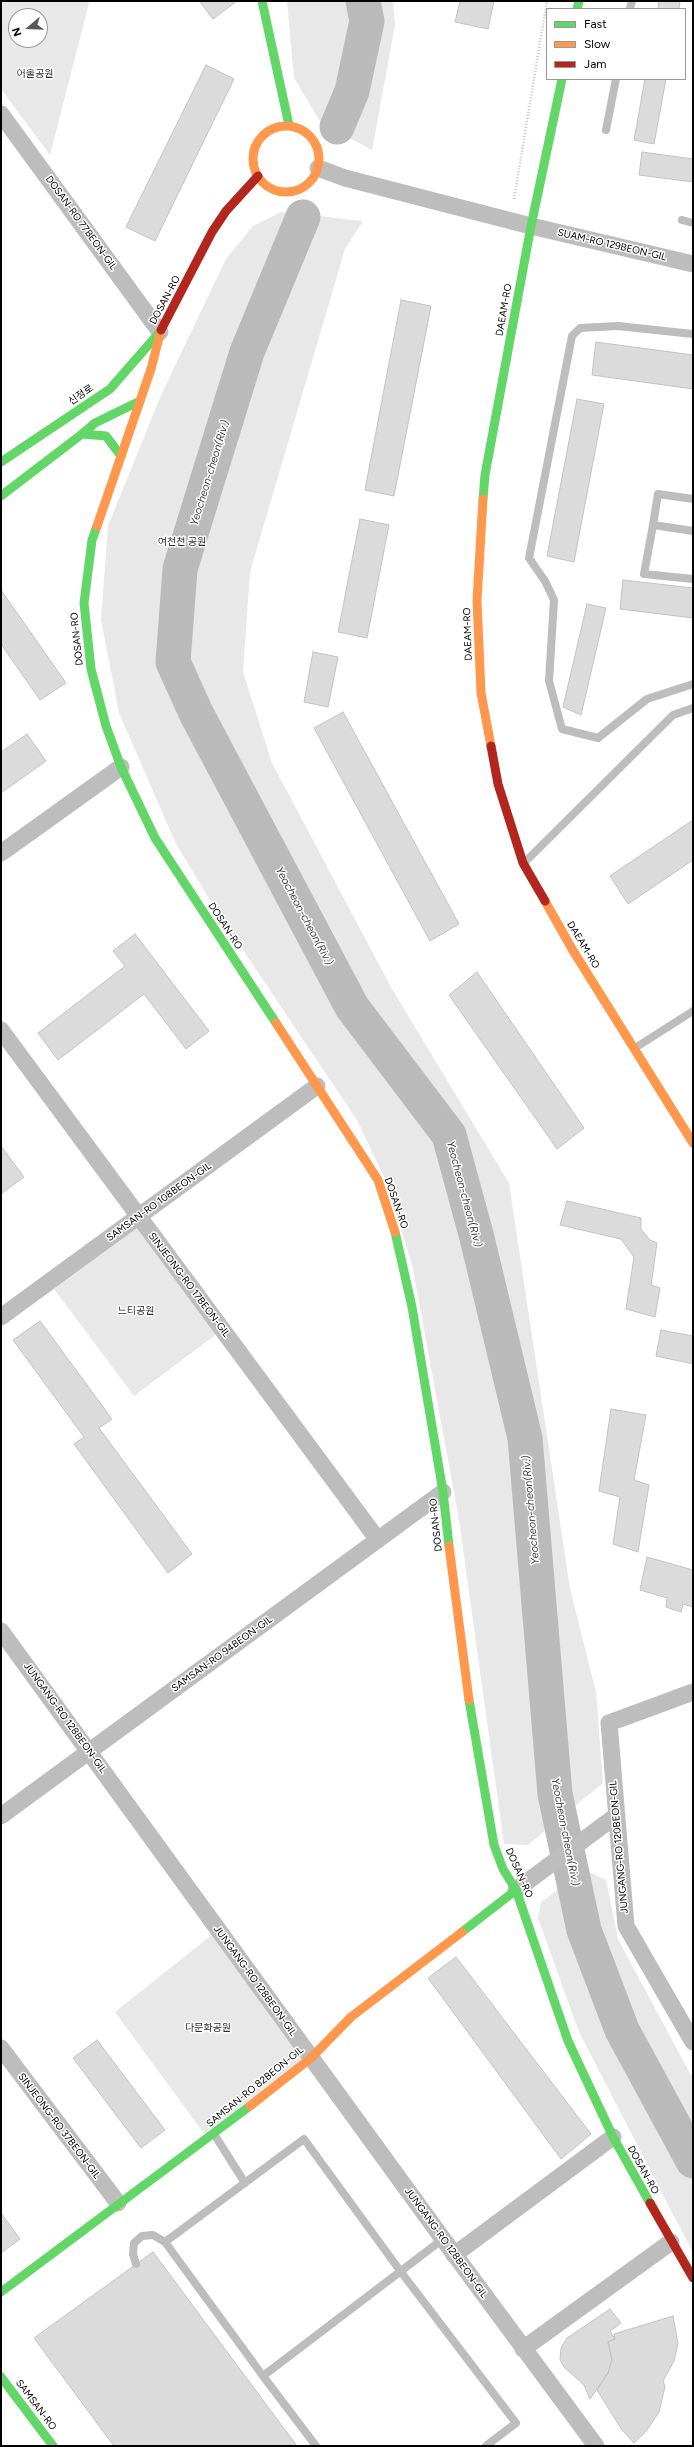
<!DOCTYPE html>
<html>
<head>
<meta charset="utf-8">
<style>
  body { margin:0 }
  #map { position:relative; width:694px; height:2447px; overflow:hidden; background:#fff; font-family:Figtree,sans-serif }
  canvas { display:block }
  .frame { position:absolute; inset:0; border:2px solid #000; pointer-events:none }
  .legend { position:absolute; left:546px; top:8px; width:140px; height:72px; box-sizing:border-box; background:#fff; border:1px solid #999; margin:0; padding:5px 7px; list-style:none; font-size:12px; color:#000 }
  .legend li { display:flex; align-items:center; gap:8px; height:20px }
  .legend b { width:20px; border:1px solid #999 }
  .north { position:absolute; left:8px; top:8px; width:40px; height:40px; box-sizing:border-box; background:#fff; border:1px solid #999; border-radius:50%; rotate:251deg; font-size:11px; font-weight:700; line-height:16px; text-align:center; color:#000 }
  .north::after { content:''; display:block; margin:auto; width:14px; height:18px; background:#595959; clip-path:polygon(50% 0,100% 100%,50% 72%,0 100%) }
</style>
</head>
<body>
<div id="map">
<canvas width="694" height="2447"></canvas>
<div class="frame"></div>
<ul class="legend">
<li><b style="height:5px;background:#63d668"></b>Fast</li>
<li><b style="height:5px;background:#ff974d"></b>Slow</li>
<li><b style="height:5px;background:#b3261e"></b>Jam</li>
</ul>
<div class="north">N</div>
</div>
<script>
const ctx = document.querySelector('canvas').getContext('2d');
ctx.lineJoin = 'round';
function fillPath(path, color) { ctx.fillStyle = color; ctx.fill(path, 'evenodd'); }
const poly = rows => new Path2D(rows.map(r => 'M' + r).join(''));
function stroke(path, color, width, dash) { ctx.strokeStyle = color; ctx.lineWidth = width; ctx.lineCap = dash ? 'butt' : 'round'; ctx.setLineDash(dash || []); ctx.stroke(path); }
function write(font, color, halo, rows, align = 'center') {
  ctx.font = font + ' Figtree,"Noto Sans KR",sans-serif'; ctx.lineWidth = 3; ctx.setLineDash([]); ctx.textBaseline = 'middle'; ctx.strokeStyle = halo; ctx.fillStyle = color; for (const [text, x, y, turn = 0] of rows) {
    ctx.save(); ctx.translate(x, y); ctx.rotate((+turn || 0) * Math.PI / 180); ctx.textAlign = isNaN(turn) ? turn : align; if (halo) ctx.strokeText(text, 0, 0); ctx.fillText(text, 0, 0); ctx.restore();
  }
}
const green = poly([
  [1,1,88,1,89,3,50,155,1,89],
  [16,16,40,16,40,40,16,40],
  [287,1,393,1,395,25,372,150,321,123,294,78],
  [281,212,363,221,345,249,250,572,243,672,272,763,392,989,509,1183,570,1589,596,1692,603,1783,528,1845,504,1844,459,1520,412,1264,385,1179,357,1120,216,910,176,844,119,713,101,620,108,526,161,395,226,259,253,226],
  [139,1226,218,1333,134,1396,54,1289],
  [585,1870,606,1880,618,1939,693,2079,693,2253,579,2032,538,1918,541,1902],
  [218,1930,311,2058,208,2139,115,2012]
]);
const river = poly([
  [337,127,352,91,367,21,363,1],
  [303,217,247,352,180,569,173,662,196,713,352,1007,449,1135,477,1238,525,1438,555,1794,584,1930,622,2030,693,2161]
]);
const building = poly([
  [199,1,237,1,213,19,199,1],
  [460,1,494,1,488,29,455,22,460,1],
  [659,1,680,1,679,9,658,9,659,1],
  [206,65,234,79,155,241,126,227,206,65],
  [645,79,666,79,654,144,634,140,645,79],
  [642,152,693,159,693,182,639,175,642,152],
  [401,300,431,306,394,496,365,490,401,300],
  [596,342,693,355,693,389,592,375,596,342],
  [577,399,604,404,574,562,547,556,577,399],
  [360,519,389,525,367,638,338,632,360,519],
  [623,580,693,588,693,618,620,609,623,580],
  [1,590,66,683,40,700,1,644,1,590],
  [587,604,606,608,581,715,563,707,587,604],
  [313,652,338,657,328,707,304,702,313,652],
  [343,712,459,924,430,941,314,728,343,712],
  [27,734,46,761,1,793,1,752,27,734],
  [693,820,693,860,628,904,610,876,693,820],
  [135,934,209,1031,186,1049,144,994,58,1060,38,1033,125,966,113,951,135,934],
  [477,972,584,1128,557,1149,449,995,477,972],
  [1,1146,24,1177,1,1194,1,1146],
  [567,1201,641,1218,641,1229,650,1240,657,1243,651,1285,660,1288,655,1317,626,1309,634,1257,621,1239,560,1225,567,1201],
  [40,1321,112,1419,99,1428,192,1554,168,1573,74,1444,84,1437,13,1340,40,1321],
  [661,1330,693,1336,693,1364,656,1356,661,1330],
  [611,1409,646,1415,634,1480,649,1485,638,1552,613,1544,620,1497,599,1491,611,1409],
  [647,1557,693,1570,693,1607,683,1604,681,1612,666,1607,667,1598,640,1590,647,1557],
  [456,1957,591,2134,561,2159,428,1978,456,1957],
  [97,2040,165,2130,141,2148,73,2058,97,2040],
  [1,2213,20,2239,1,2253,1,2213],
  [153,2252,297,2446,114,2446,34,2338,153,2252],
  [610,2309,621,2323,610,2331,615,2339,608,2342,612,2360,608,2373,590,2399,584,2385,564,2367,560,2360,561,2348,567,2338,610,2309],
  [673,2316,678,2344,674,2361,663,2381,665,2387,659,2412,647,2430,634,2443,622,2430,597,2390,608,2373,612,2360,608,2342,615,2339,614,2334,673,2316]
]);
const path = poly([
  [514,199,547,1]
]);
const lane = poly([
  [630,9,632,1],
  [606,130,616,79],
  [682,220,693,223],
  [693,334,618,326,580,328,572,336,529,558,545,581,554,600,549,681,562,729,598,738,647,699,693,684],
  [693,499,658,494,653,525,693,531],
  [653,525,644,574,693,579],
  [525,862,673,715,693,708],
  [635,1048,693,1011],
  [214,2134,245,2183],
  [136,2264,133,2254,134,2243,142,2236,153,2235,165,2242],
  [263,2376,165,2242,304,2139,401,2272,516,2423,486,2446],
  [316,2446,263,2376,443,2239]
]);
const street = poly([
  [1,114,160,332],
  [318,168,345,178,531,226,693,264],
  [1,853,121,767],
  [1,1030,378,1540],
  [1,1317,317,1086],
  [1,1631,443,2239,596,2446],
  [693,1692,609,1723,626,1926,693,2042],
  [1,1816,443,1492],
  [516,1890,617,1815],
  [1,2048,118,2203],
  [454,2255,613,2137],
  [523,2349,671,2242]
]);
const fast = poly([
  [262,1,289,125],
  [577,9,579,1],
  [82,434,95,423,140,401],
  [1,462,110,389,158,334],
  [1,496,82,434,106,436,121,456],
  [483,499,485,475,531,226,562,79],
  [97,526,92,540,84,603,91,669,106,726,121,767,155,838,276,1023],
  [395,1232,412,1307,443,1492,449,1546],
  [469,1700,494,1845,503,1869,516,1890,568,2041,613,2137,650,2203],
  [462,1932,516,1890],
  [1,2292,250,2106],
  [1,2377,53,2446]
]);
const slow = poly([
  '253 159a33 33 0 1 1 66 0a33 33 0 1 1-66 0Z',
  [483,499,477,600,481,693,491,746],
  [97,526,151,369,161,330],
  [545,901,572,949,693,1143],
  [276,1023,378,1180,395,1232],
  [449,1546,469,1700],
  [250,2106,311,2058,351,2017,462,1932]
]);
const jam = poly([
  [161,330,212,232,226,211,258,176],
  [491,746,498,784,523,863,545,901],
  [650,2203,693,2278]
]);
const parkNames = [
  ["어울공원",35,74],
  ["여천천 공원",182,542],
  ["느티공원",136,1311],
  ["다문화공원",208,2028]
];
const streetNames = [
  ["DOSAN-RO 77BEON-GIL",81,223,54],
  ["SUAM-RO 129BEON-GIL",612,245,13],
  ["DOSAN-RO",165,300,-62],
  ["DAEAM-RO",504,310,-80],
  ["신정로",81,395,-34],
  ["DAEAM-RO",468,634,-92],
  ["DOSAN-RO",77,639,-96],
  ["DOSAN-RO",225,926,57],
  ["DAEAM-RO",583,945,59],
  ["SAMSAN-RO 108BEON-GIL",159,1202,-36],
  ["DOSAN-RO",396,1203,71],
  ["SINJEONG-RO 17BEON-GIL",189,1285,53],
  ["DOSAN-RO",436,1525,-96],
  ["SAMSAN-RO 94BEON-GIL",222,1654,-36],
  ["JUNGANG-RO 128BEON-GIL",65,1718,54],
  ["JUNGANG-RO 120BEON-GIL",619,1847,-95],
  ["DOSAN-RO",519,1873,66],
  ["JUNGANG-RO 128BEON-GIL",255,1981,54],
  ["SAMSAN-RO 82BEON-GIL",255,2087,-39],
  ["SINJEONG-RO 37BEON-GIL",59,2126,53],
  ["DOSAN-RO",643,2170,61],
  ["JUNGANG-RO 128BEON-GIL",446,2243,54],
  ["SAMSAN-RO",36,2405,53]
];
const waterNames = [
  ["Yeocheon-cheon(Riv.)",210,473,-73],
  ["Yeocheon-cheon(Riv.)",304,916,62],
  ["Yeocheon-cheon(Riv.)",464,1194,75],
  ["Yeocheon-cheon(Riv.)",531,1510,-95],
  ["Yeocheon-cheon(Riv.)",565,1832,79]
];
fillPath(green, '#e8e8e8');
stroke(river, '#bababa', 35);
fillPath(building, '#dbdbdb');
stroke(building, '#c3c3c3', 1);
stroke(path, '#c2c2c2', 2.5, [1, 2]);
stroke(lane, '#bdbdbd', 8);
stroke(street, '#bdbdbd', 17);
stroke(fast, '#63d668', 9);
stroke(slow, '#ff974d', 9);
stroke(jam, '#b3261e', 9);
write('10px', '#2c2c2c', '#fff', parkNames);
write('10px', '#000', '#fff', streetNames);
write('italic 11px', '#3d3d3d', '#fff', waterNames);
</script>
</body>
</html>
